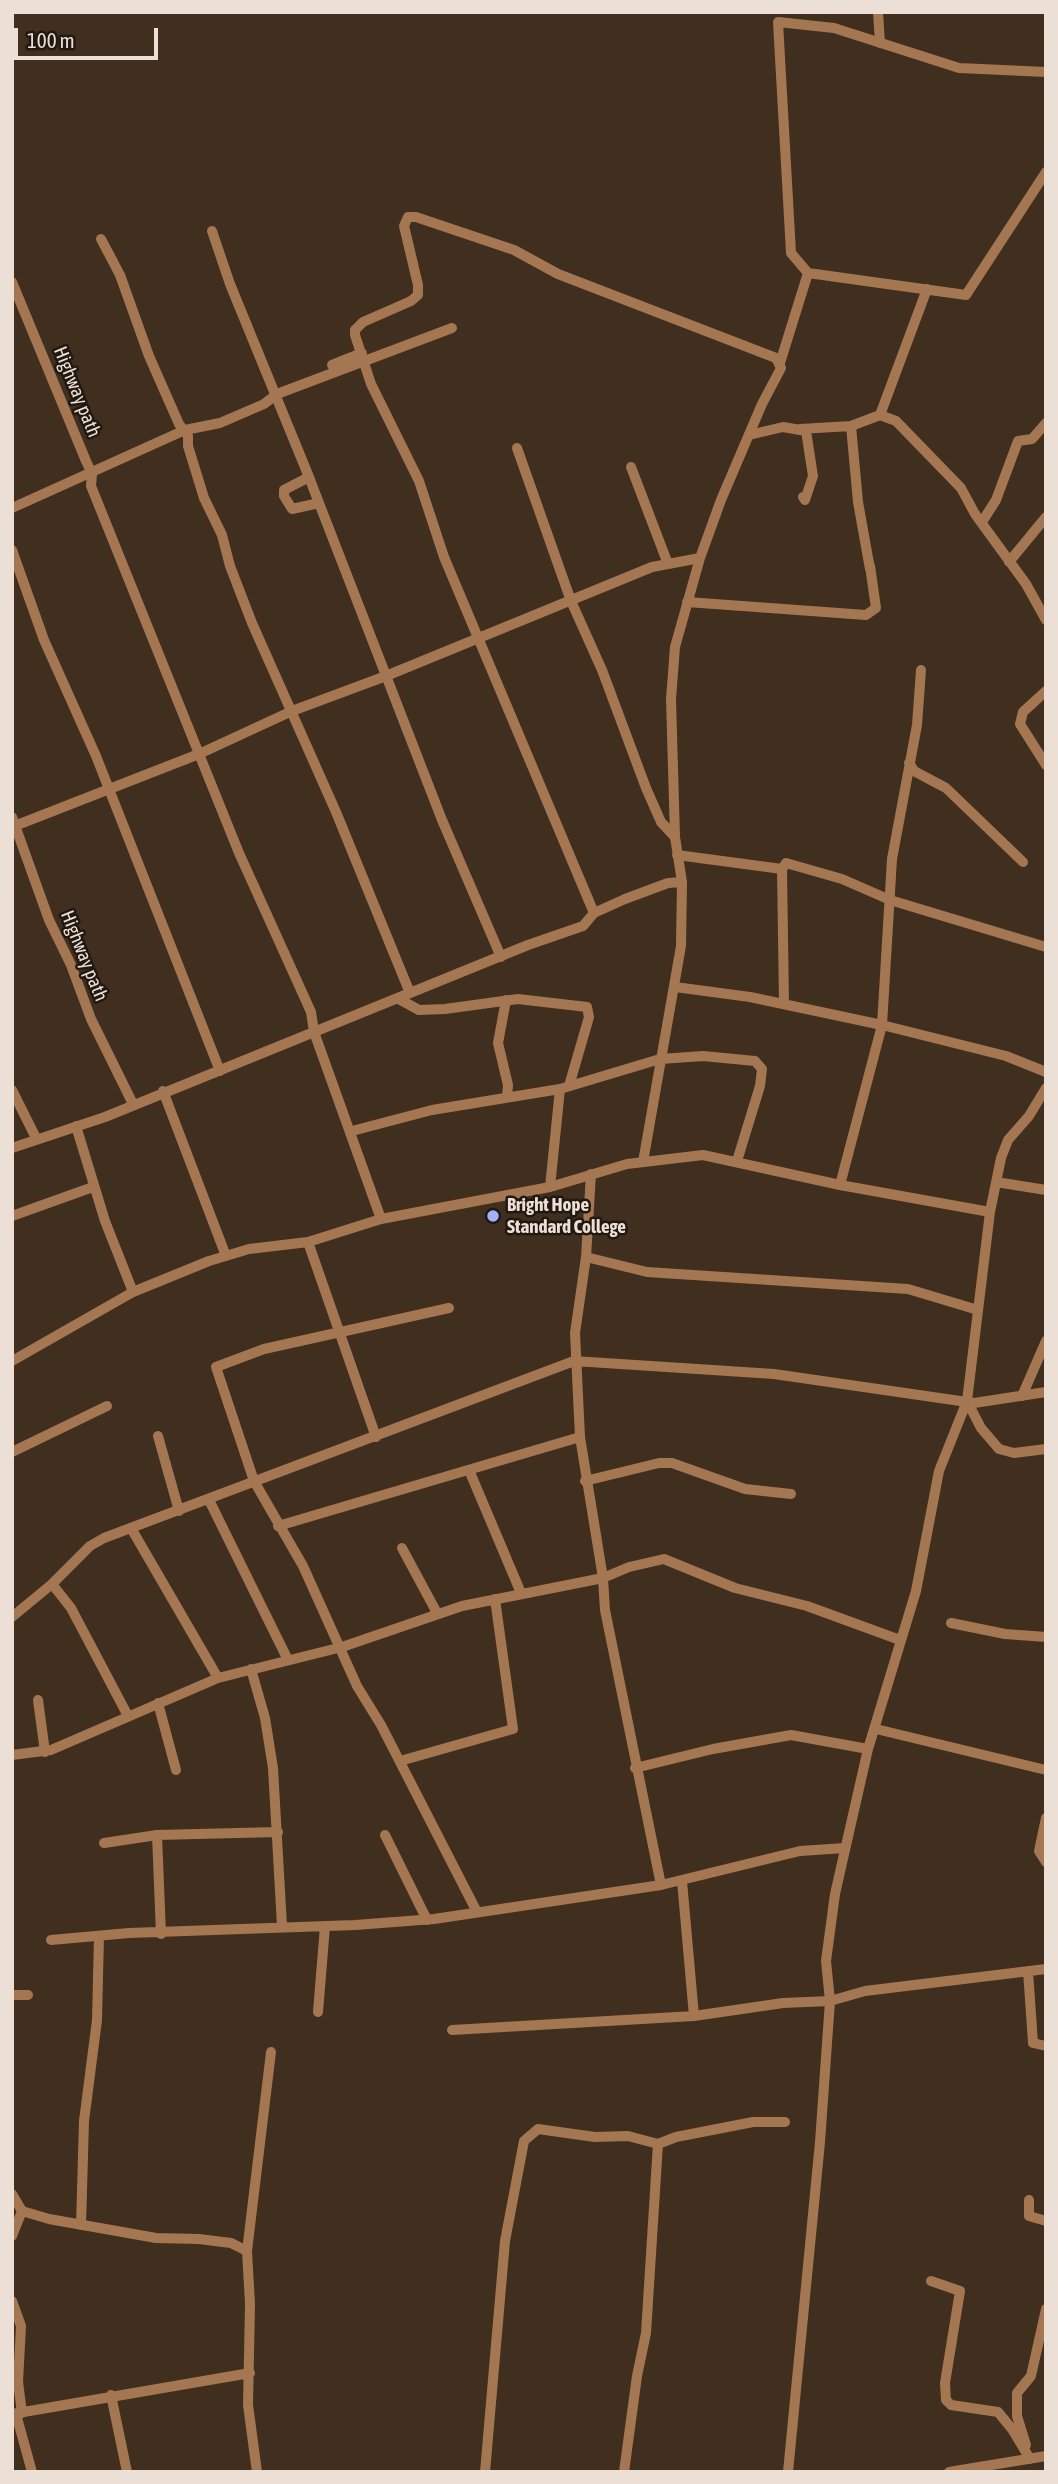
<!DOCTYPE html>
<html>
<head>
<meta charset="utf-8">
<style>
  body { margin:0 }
  #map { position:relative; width:1058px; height:2484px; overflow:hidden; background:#402e1e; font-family:"Asap Condensed",sans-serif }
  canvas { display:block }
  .frame { position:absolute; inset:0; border:14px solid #ecdfd6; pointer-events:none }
  .scale { position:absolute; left:14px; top:28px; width:144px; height:32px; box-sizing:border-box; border:4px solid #ecdfd6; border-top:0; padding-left:9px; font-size:21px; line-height:24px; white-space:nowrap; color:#ecdfd6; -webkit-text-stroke:5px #201811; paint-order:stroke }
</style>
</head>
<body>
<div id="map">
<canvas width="1058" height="2484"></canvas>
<div class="frame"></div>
<div class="scale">100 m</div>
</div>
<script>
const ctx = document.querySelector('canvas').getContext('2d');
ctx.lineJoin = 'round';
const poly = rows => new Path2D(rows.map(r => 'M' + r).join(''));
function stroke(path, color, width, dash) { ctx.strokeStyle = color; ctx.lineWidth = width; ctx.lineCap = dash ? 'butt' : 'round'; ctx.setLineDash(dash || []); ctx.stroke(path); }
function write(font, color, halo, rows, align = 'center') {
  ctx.font = font + ' "Asap Condensed",sans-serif'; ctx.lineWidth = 5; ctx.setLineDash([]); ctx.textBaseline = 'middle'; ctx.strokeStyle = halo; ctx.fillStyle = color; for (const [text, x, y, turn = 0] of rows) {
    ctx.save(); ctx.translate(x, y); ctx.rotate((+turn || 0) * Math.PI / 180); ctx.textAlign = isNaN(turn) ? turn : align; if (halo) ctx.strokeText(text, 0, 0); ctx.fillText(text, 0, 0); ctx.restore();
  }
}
const minor = poly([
  [878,12,880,43],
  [212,231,230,284,309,477,284,490,284,496,292,509,319,503,442,820,501,957],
  [101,239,120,275,149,356,179,424,188,436,188,446,204,498,222,535,230,566,252,623,336,812,410,993],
  [808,273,966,295,1046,172],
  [12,282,86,461,92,474,91,486,239,853,311,1012,314,1032,381,1219],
  [780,363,808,273,791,253,778,22,834,28,959,68,1046,72],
  [332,365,362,353],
  [880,415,927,289],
  [851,426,858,502,870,569],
  [800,429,851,426,880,415,896,421,961,488,975,514,1026,584,1046,620],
  [749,435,783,427,806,431,813,476,805,500,803,497],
  [517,448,571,601,602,670,646,788,661,822,675,837],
  [631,467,668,564],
  [309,477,319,503],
  [12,508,185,430,220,423,264,404,277,394,452,328],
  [982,522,996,500,1018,441,1032,439,1046,423],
  [12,550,44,640,96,756,220,1071],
  [1009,562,1046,517],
  [687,602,866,615,876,608,870,566],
  [1046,691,1023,712,1020,724,1046,765],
  [909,763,914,771,946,788,1023,862],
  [12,817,49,920,71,965,91,1019,133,1104],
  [12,827,199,754,292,711,386,676,652,567,700,558],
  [677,855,782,869],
  [594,913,444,557,419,481,371,384,355,335,355,330,363,322,411,301,418,295,418,285,404,226,408,217,416,217,514,250,558,274,776,358,781,368,762,404,721,500,700,558,675,647,671,699,675,837,682,882,681,946,643,1162],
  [675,987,750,997,882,1025,1006,1056,1046,1072],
  [397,998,419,1010,445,1009,518,999,587,1007,589,1017,569,1086],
  [506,1000,498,1043,508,1085,507,1097],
  [784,1004,782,869,786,863,842,879,890,900,1046,947],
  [12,1090,36,1138],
  [163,1091,226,1256],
  [76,1126,105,1221,133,1292],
  [352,1131,432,1110,560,1089,660,1059,703,1056,755,1061,762,1069,760,1086,737,1161],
  [12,1148,105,1117,528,945,583,926,594,913,625,899,668,883,682,882],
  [591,1174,586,1257,575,1333,580,1437,603,1578,605,1610,661,1885],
  [996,1182,1046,1190],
  [840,1185,882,1025,892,859,917,725,921,670],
  [550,1187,560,1089],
  [12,1216,93,1187],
  [308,1242,376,1437],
  [586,1257,647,1272,908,1289,978,1310],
  [449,1308,264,1349,216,1367,254,1481,303,1566,357,1686,381,1725,477,1912],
  [12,1361,133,1292,209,1261,249,1249,308,1242,381,1219,550,1187,627,1164,703,1155,840,1185,990,1212],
  [1022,1396,1046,1341],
  [967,1401,981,1428,999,1449,1014,1453,1046,1449],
  [158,1436,179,1511],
  [12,1452,107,1406],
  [469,1470,521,1593],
  [585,1481,659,1463,672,1463,745,1489,791,1494],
  [209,1500,288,1660],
  [278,1526,580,1437],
  [131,1528,218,1678],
  [402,1548,437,1613],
  [52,1584,71,1608,128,1716],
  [12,1617,52,1584,90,1546,104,1538,574,1361,774,1374,974,1403,1046,1392],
  [951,1623,1005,1634,1046,1637],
  [251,1669,265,1718,273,1768,282,1926],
  [38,1700,45,1752],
  [158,1703,176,1770],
  [876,1729,1046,1770],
  [12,1755,51,1750,218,1678,342,1647,462,1606,603,1578,629,1567,664,1559,735,1588,807,1606,900,1640],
  [400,1761,513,1729,495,1599],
  [635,1768,713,1749,791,1735,868,1749],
  [1046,1818,1039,1851,1046,1862],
  [157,1835,161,1934],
  [385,1835,427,1920],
  [104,1843,157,1835,278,1832],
  [682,1881,694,2016],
  [51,1940,129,1933,355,1925,434,1919,661,1885,800,1851,845,1848],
  [1028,1971,1033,2043,1046,2046],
  [12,1995,28,1995],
  [318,2012,325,1926],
  [452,2030,694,2016,783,2003,830,2001,865,1991,1046,1969],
  [12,2194,22,2211,49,2219,156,2238,199,2239,231,2243,247,2251],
  [1029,2200,1029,2216,1046,2221],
  [81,2225,84,2121,97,2020,99,1936],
  [12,2236,22,2211],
  [931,2281,960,2291,945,2383,946,2400,951,2405,998,2412,1012,2429,1030,2459],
  [12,2301,21,2326,18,2382,22,2413],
  [111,2395,127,2472],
  [12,2414,250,2373],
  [16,2414,32,2472],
  [1026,2445,1017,2416,1017,2393,1031,2376,1046,2309],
  [257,2472,248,2405,250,2304,247,2251,271,2052],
  [485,2472,505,2241,524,2141,538,2129,595,2137,628,2136,658,2144,676,2137,753,2122,785,2122],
  [624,2472,637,2376,646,2333,658,2144],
  [788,2472,820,2142,830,2001,826,1961,835,1894,868,1749,916,1591,939,1471,967,1401,990,1212,1001,1158,1008,1140,1029,1116,1046,1088],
  [949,2472,1046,2456]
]);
const markers = [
  [493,1216,7,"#a4b2fc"]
];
const streetNames = [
  ["Highway path",77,392,68],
  ["Highway path",84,956,68]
];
const poiNames = [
  ["Bright Hope",507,1205],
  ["Standard College",507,1227]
];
stroke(minor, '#a47752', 10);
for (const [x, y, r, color] of markers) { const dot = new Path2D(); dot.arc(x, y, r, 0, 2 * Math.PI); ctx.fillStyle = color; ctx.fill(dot); stroke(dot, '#201811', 2.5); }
write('19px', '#ecdfd6', '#201811', streetNames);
write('bold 19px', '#ecdfd6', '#201811', poiNames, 'left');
</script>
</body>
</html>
